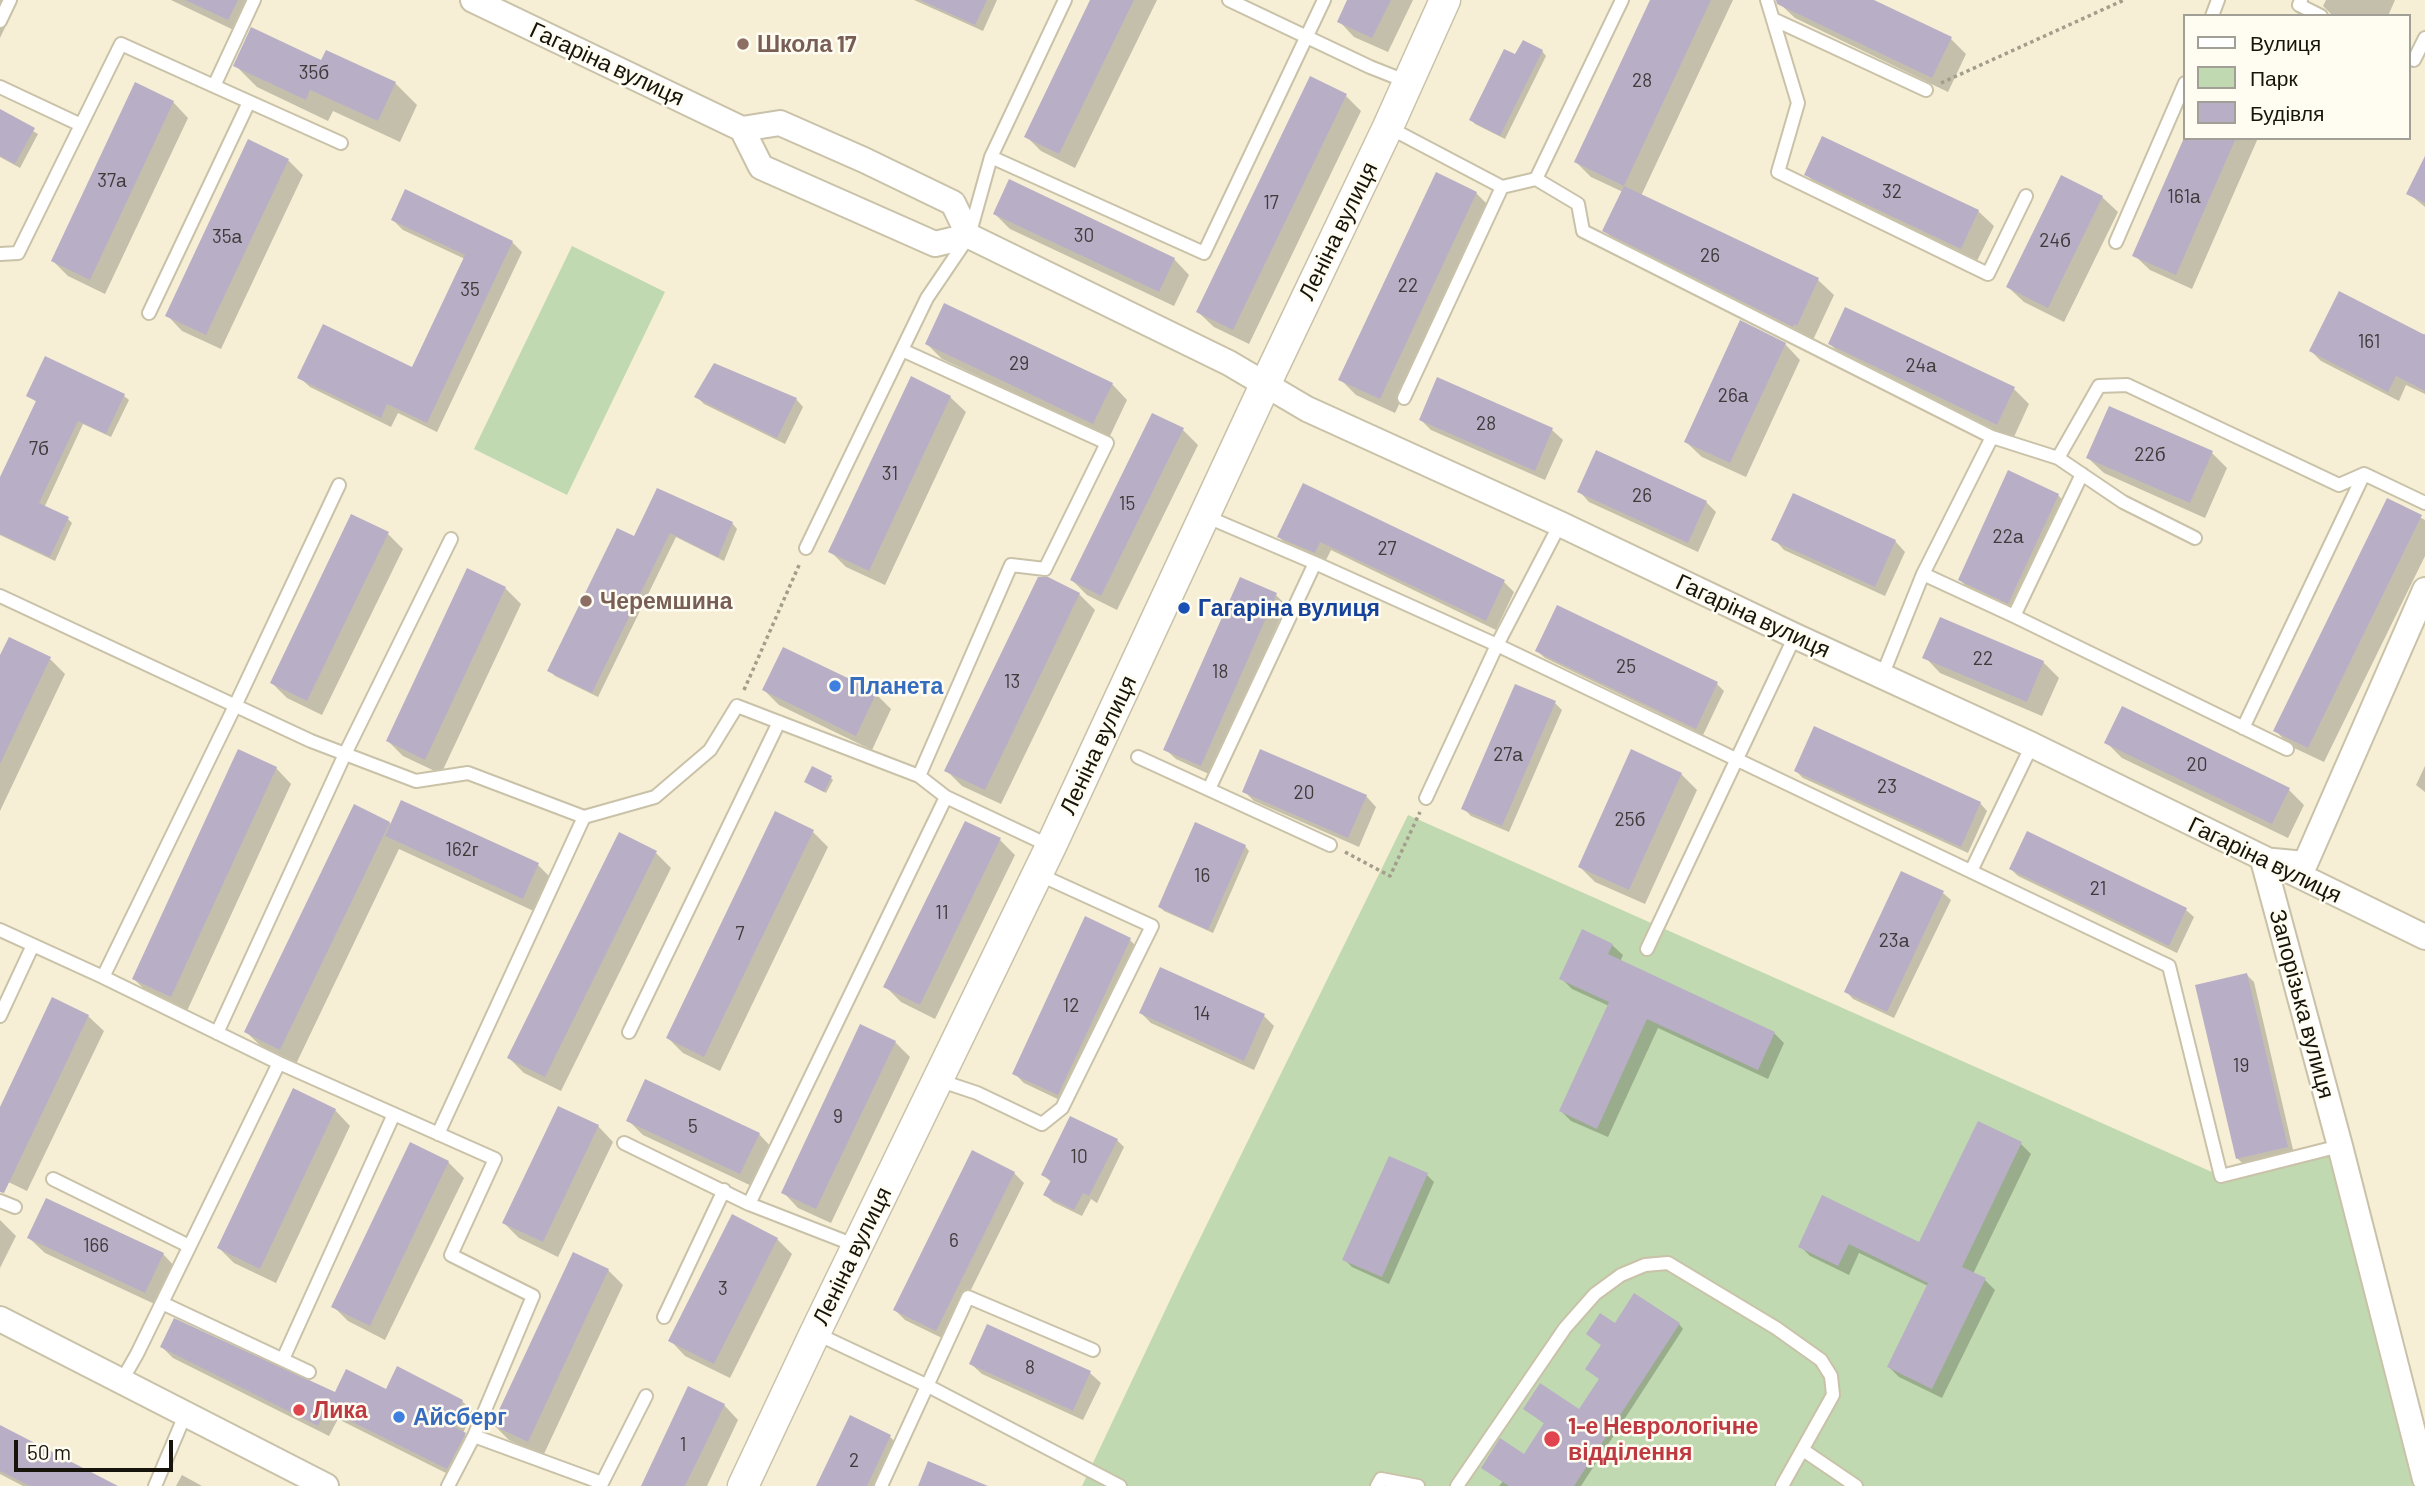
<!DOCTYPE html>
<html>
<head>
<meta charset="utf-8">
<style>
  body { margin:0 }
  #map { position:relative; width:2425px; height:1486px; overflow:hidden; background:#f6efd5; font-family:Barlow,sans-serif }
  canvas { display:block }
  .legend { position:absolute; left:2183px; top:14px; width:228px; height:126px; box-sizing:border-box; background:#fffcf2; border:2px solid #a29f96; margin:0; padding:9px 12px; list-style:none; font-size:21px; color:#16140b }
  .legend li { display:flex; align-items:center; gap:14px; height:35px }
  .legend b { width:35px; border:2px solid #a29f96 }
  .scale { position:absolute; left:14px; top:1440px; width:159px; height:32px; box-sizing:border-box; border:4px solid #16140b; border-top:0; padding-left:9px; font-size:21px; line-height:24px; white-space:nowrap; color:#16140b; -webkit-text-stroke:5px #fffcf2; paint-order:stroke }
</style>
</head>
<body>
<div id="map">
<canvas width="2425" height="1486"></canvas>
<ul class="legend">
<li><b style="height:9px;background:#fff"></b>Вулиця</li>
<li><b style="height:19px;background:#c0d9b0"></b>Парк</li>
<li><b style="height:19px;background:#b8afc7"></b>Будівля</li>
</ul>
<div class="scale">50 m</div>
</div>
<script>
const ctx = document.querySelector('canvas').getContext('2d');
ctx.lineJoin = 'round';
function fillPath(path, color) { ctx.fillStyle = color; ctx.fill(path, 'evenodd'); }
const poly = rows => new Path2D(rows.map(r => 'M' + r).join(''));
function stroke(path, color, width, dash) { ctx.strokeStyle = color; ctx.lineWidth = width; ctx.lineCap = dash ? 'butt' : 'round'; ctx.setLineDash(dash || []); ctx.stroke(path); }
function write(font, color, halo, rows, align = 'center') {
  ctx.font = font + ' Barlow,sans-serif'; ctx.lineWidth = 5; ctx.setLineDash([]); ctx.textBaseline = 'middle'; ctx.strokeStyle = halo; ctx.fillStyle = color; for (const [text, x, y, turn = 0] of rows) {
    ctx.save(); ctx.translate(x, y); ctx.rotate((+turn || 0) * Math.PI / 180); ctx.textAlign = isNaN(turn) ? turn : align; if (halo) ctx.strokeText(text, 0, 0); ctx.fillText(text, 0, 0); ctx.restore();
  }
}
const green = poly([
  [572,246,665,292,567,495,474,449],
  [1408,815,2221,1176,2340,1146,2425,1486,1082,1486,1181,1277]
]);
const shadow = poly([
  [0,0,18,0,0,38],
  [171,0,260,0,244,35],
  [914,0,997,0,983,31],
  [1092,0,1157,0,1075,168,1041,151,1026,136],
  [1349,0,1413,0,1388,52,1354,37,1339,21],
  [1652,0,1733,0,1641,196,1818,280,1834,295,1813,340,1620,246,1605,231,1623,192,1591,177,1576,162],
  [1870,0,1951,39,1966,54,1948,92,1795,18,1779,3],
  [2326,0,2395,0,2388,16,2333,16,2323,6],
  [1542,51,1546,56,1505,139,1475,124,1471,119,1516,57],
  [322,63,395,83,417,105,400,142,333,111,328,121,257,87,235,65],
  [1346,96,1361,111,1249,344,1214,327,1198,312],
  [173,102,188,118,105,294,68,276,53,261],
  [0,111,38,134,20,168,0,157],
  [2186,138,2258,138,2192,289,2150,270,2134,255],
  [288,160,303,175,221,349,182,331,167,315],
  [2425,162,2425,207,2408,193],
  [1807,175,1978,211,1994,226,1976,263,1822,190],
  [1476,193,1492,209,1395,413,1356,395,1340,379],
  [2102,197,2118,212,2064,322,2024,302,2008,287],
  [995,214,1174,259,1189,275,1174,306,1010,229],
  [393,220,512,242,522,252,437,432,398,413,391,427,310,387,299,377,413,369,465,259,403,230],
  [2425,334,2425,394,2406,385,2399,401,2321,361,2311,351],
  [927,344,1112,384,1127,400,1109,438,942,359],
  [1785,344,1800,360,1746,477,1702,457,1686,442],
  [1830,344,2014,389,2029,404,2013,439,1845,359],
  [912,379,950,397,966,412,885,585,846,567,830,551],
  [1438,379,1552,430,1563,440,1545,480,1431,430,1421,420],
  [28,396,124,396,129,400,111,437,83,424,44,508,68,519,72,523,55,561,0,535,0,481,37,402],
  [696,396,796,399,803,407,785,444,704,404],
  [1183,430,1198,445,1117,610,1087,595,1072,580],
  [2212,453,2227,468,2205,518,2104,473,2088,458],
  [1303,485,1504,582,1514,592,1496,630,1331,550,1325,562,1289,547,1279,537],
  [1579,491,1706,502,1716,512,1698,552,1589,502],
  [2058,495,2065,503,2016,610,1967,587,1960,580],
  [2388,500,2425,520,2425,556,2324,762,2290,746,2275,730],
  [732,523,737,529,724,561,676,537,598,697,555,676,549,670,634,538],
  [388,534,403,549,322,715,287,698,272,683],
  [1774,539,1895,541,1905,552,1885,596,1784,550],
  [468,571,505,588,521,604,441,774,403,756,388,741],
  [1079,594,1095,610,1001,804,962,786,946,770],
  [1276,595,1286,605,1211,775,1176,759,1165,749],
  [783,649,876,694,891,709,872,750,779,705,764,690],
  [1537,651,1717,684,1724,691,1703,735,1545,658],
  [1925,657,2043,662,2059,678,2042,716,1940,673],
  [49,658,65,674,0,811,0,660],
  [1555,703,1562,710,1509,832,1471,816,1463,808],
  [2106,742,2289,790,2304,805,2288,838,2122,758],
  [2425,766,2425,792,2416,785],
  [276,768,291,784,187,1011,149,994,134,979],
  [1796,771,1980,803,1987,811,1968,853,1803,778],
  [1681,774,1697,790,1645,904,1595,882,1580,867],
  [831,778,833,780,826,793,808,783],
  [1244,791,1366,796,1376,807,1359,847,1254,801],
  [389,823,538,865,553,880,538,913,399,849,296,1064,262,1047,246,1032],
  [813,832,828,847,720,1071,683,1053,668,1038],
  [2028,833,2186,910,2194,917,2177,953,2018,876,2011,869],
  [1000,840,1015,855,935,1019,901,1002,886,987],
  [1245,846,1249,851,1213,933,1164,911,1160,907],
  [656,853,671,868,561,1091,524,1073,509,1058],
  [1943,893,1951,900,1894,1018,1853,999,1846,991],
  [1583,931,1612,945,1623,955,1620,962,1774,1033,1784,1043,1768,1079,1658,1028,1608,1137,1571,1121,1561,1111,1609,1006,1572,989,1561,978],
  [1130,940,1140,950,1068,1104,1024,1083,1014,1073],
  [2247,975,2254,982,2294,1154,2245,1166,2237,1158],
  [1141,1013,1264,1016,1274,1026,1254,1070,1151,1023],
  [88,1016,104,1031,27,1191,0,1178,0,1111],
  [895,1042,910,1057,831,1223,798,1208,783,1192],
  [335,1110,350,1126,276,1283,234,1263,219,1248],
  [628,1120,759,1134,774,1150,756,1188,643,1135],
  [598,1126,613,1142,558,1257,519,1238,504,1223],
  [1117,1140,1124,1147,1097,1203,1091,1199,1082,1216,1053,1202,1045,1195,1051,1182,1043,1175],
  [2021,1144,2031,1154,1973,1274,1985,1280,1995,1290,1942,1398,1899,1377,1889,1367,1928,1286,1859,1253,1849,1275,1810,1256,1800,1246,1823,1198,1920,1245],
  [448,1162,464,1178,385,1340,348,1321,333,1306],
  [1014,1173,1024,1183,946,1340,905,1320,895,1310],
  [1427,1175,1434,1182,1389,1284,1352,1267,1344,1259],
  [0,1220,16,1236,0,1268],
  [29,1238,163,1254,178,1270,161,1307,45,1253],
  [777,1239,792,1254,730,1378,685,1356,670,1340],
  [608,1270,623,1285,543,1456,509,1440,494,1425],
  [1679,1324,1683,1329,1581,1486,1499,1486,1524,1456,1545,1424,1525,1409,1580,1412,1601,1379,1603,1346,1588,1334,1615,1325],
  [988,1326,1090,1373,1101,1383,1083,1420,982,1374,971,1364],
  [162,1347,336,1394,386,1391,462,1401,473,1412,463,1433,476,1445,458,1479,338,1419,329,1436,173,1358],
  [724,1405,738,1420,707,1486,643,1486],
  [851,1418,890,1437,901,1447,882,1486,818,1486],
  [0,1427,109,1486,23,1486,0,1474],
  [182,1475,202,1486,176,1486]
]);
const building = poly([
  [185,0,238,0,228,20],
  [920,0,987,0,975,25],
  [1090,0,1134,0,1059,154,1024,137],
  [1347,0,1391,0,1372,38,1337,22],
  [1650,0,1711,0,1624,186,1574,162],
  [1776,0,1874,0,1952,37,1932,78,1777,4],
  [251,27,321,60,326,50,396,82,378,121,310,90,306,100,233,66],
  [1523,40,1543,50,1500,136,1469,120,1504,49,1515,54],
  [1310,76,1347,94,1233,330,1196,312],
  [135,82,174,101,90,280,51,261],
  [0,109,35,128,15,164,0,156],
  [1822,136,1979,210,1961,249,1804,175],
  [2184,138,2236,138,2176,275,2132,256],
  [248,139,289,159,206,335,165,316],
  [2425,156,2425,203,2406,194],
  [1436,172,1477,192,1380,399,1338,380],
  [2061,175,2103,196,2048,308,2006,287],
  [1009,179,1175,258,1159,292,993,214],
  [1624,186,1819,278,1797,326,1794,324,1793,327,1602,231],
  [405,189,513,241,427,423,387,404,381,418,297,378,323,324,412,367,465,255,391,220],
  [2339,291,2425,335,2425,391,2396,376,2388,392,2309,351],
  [944,303,1113,383,1093,424,925,344],
  [1845,307,2015,387,1997,425,1828,344],
  [1740,320,1786,343,1730,463,1684,442],
  [45,356,125,394,106,434,78,421,39,503,69,517,50,557,0,534,0,477,36,401,26,396],
  [714,363,797,398,777,438,694,397],
  [911,376,951,396,869,571,828,552],
  [1437,377,1553,428,1535,471,1419,420],
  [2109,406,2213,451,2190,503,2086,458],
  [1152,413,1184,428,1101,596,1070,580],
  [1596,450,1707,501,1688,543,1577,492],
  [2008,470,2059,494,2008,604,1958,580],
  [1303,483,1505,580,1486,621,1320,542,1315,553,1277,537],
  [657,488,733,522,718,557,670,533,592,693,547,671,617,528,634,536],
  [1793,493,1896,540,1875,587,1771,540],
  [2387,498,2422,515,2308,748,2273,731],
  [351,514,389,532,307,701,270,683],
  [467,568,506,587,425,760,386,741],
  [1038,577,1048,577,1080,593,985,790,944,771],
  [1240,577,1277,593,1201,766,1163,750],
  [1557,605,1718,682,1696,729,1535,651],
  [1940,617,2044,661,2027,702,1922,658],
  [9,637,51,657,0,764,0,655],
  [783,647,877,692,856,736,762,690],
  [1515,684,1556,701,1502,826,1461,809],
  [2122,706,2290,788,2272,824,2104,743],
  [1814,726,1981,802,1961,847,1794,771],
  [238,749,277,767,171,997,132,979],
  [1260,749,1367,795,1348,838,1242,792],
  [1631,749,1682,773,1629,890,1578,867],
  [812,766,832,776,824,792,804,782],
  [401,800,539,863,523,899,385,836],
  [354,804,390,822,280,1050,244,1032],
  [775,811,814,830,704,1057,666,1038],
  [965,821,1001,838,920,1005,883,987],
  [1195,822,1246,845,1208,930,1158,907],
  [2027,831,2187,908,2169,946,2009,869],
  [619,832,657,851,545,1077,507,1058],
  [1901,871,1944,891,1887,1012,1844,992],
  [1085,916,1131,938,1058,1095,1012,1074],
  [1582,929,1613,944,1608,954,1775,1032,1758,1070,1647,1019,1597,1129,1559,1111,1609,1002,1559,979],
  [1160,967,1265,1014,1244,1061,1139,1013],
  [2247,973,2288,1147,2236,1159,2195,985],
  [52,997,89,1015,4,1193,0,1192,0,1107],
  [860,1024,896,1041,816,1209,781,1193],
  [645,1079,760,1133,740,1174,626,1121],
  [293,1088,336,1109,260,1269,217,1248],
  [558,1106,599,1125,543,1242,502,1223],
  [1070,1116,1118,1139,1089,1196,1083,1193,1074,1210,1043,1195,1051,1180,1041,1175],
  [1978,1121,2022,1142,1962,1267,1986,1278,1932,1389,1887,1367,1928,1283,1849,1244,1838,1266,1798,1247,1822,1195,1919,1242],
  [410,1142,449,1161,370,1326,331,1307],
  [972,1150,1015,1172,936,1331,893,1310],
  [1389,1156,1428,1173,1382,1277,1342,1260],
  [46,1198,164,1253,145,1293,27,1238],
  [732,1214,778,1238,714,1364,668,1341],
  [573,1252,609,1269,528,1442,492,1425],
  [1634,1293,1680,1323,1574,1486,1509,1486,1481,1468,1500,1438,1524,1454,1544,1423,1523,1409,1540,1383,1579,1409,1599,1379,1585,1369,1601,1345,1586,1334,1600,1313,1615,1323],
  [174,1318,335,1392,346,1369,386,1389,397,1366,463,1400,451,1425,466,1433,447,1469,326,1409,318,1426,160,1347],
  [987,1324,1091,1371,1073,1411,969,1364],
  [688,1386,725,1404,685,1486,641,1486],
  [850,1415,891,1435,867,1486,816,1486],
  [0,1425,118,1486,30,1486,0,1471],
  [928,1461,988,1486,918,1486]
]);
const path = poly([
  [1941,83,2124,0],
  [744,690,800,563],
  [1345,852,1390,876,1420,812]
]);
const service = poly([
  [254,0,214,86,341,143],
  [1229,0,1370,67,1408,82],
  [1767,0,1798,103,1778,172,1988,274,2026,196],
  [2301,0,2299,5,2321,16],
  [2212,16,2218,0],
  [1773,19,1926,90],
  [0,21,10,0],
  [2414,60,2425,38],
  [0,87,81,125],
  [1388,127,1502,187,1404,398],
  [991,157,1204,253,1324,0],
  [1536,179,1578,204,1583,231,1992,437,2058,458,2123,502,2195,538],
  [1502,187,1536,179,1622,0],
  [2116,242,2185,83],
  [0,254,18,253,121,44,214,86],
  [149,313,249,102],
  [902,350,1107,443,1045,569,1011,565,919,776],
  [2058,458,2099,386,2127,385,2339,485,2364,474],
  [1205,516,1315,563,1209,789],
  [806,548,927,298,969,236,991,157,1065,0],
  [1315,563,1497,645,2169,966,2221,1176,2340,1146],
  [1923,574,2014,616,2287,749],
  [0,596,311,741,416,781,468,773,584,817,655,797,710,750,737,706,919,776,946,797,1050,846],
  [2014,616,2082,474],
  [1882,676,1923,574,1992,437],
  [2243,728,2364,474,2425,503],
  [1138,757,1330,845],
  [1426,798,1497,645,1560,524],
  [1971,871,2032,745],
  [0,930,103,977,279,1063,495,1159,451,1255,533,1296,474,1436,448,1486],
  [1647,949,1795,636],
  [103,977,235,706,339,485],
  [0,1016,33,945],
  [629,1032,779,722],
  [217,1033,345,754,451,539],
  [938,1080,977,1093,1042,1124,1062,1108,1152,926,1038,874],
  [438,1134,584,817],
  [624,1143,749,1204,857,1246],
  [53,1179,189,1246],
  [0,1201,15,1207],
  [749,1204,946,797],
  [162,1303,309,1372],
  [664,1317,724,1190],
  [815,1333,928,1386,1120,1486],
  [283,1359,394,1114],
  [121,1382,137,1354,279,1063],
  [474,1436,602,1483,646,1396],
  [1803,1450,1856,1486],
  [155,1486,185,1415],
  [881,1486,968,1297,1093,1350],
  [1377,1486,1381,1479,1418,1486],
  [1457,1486,1565,1328,1595,1294,1621,1275,1645,1265,1668,1263,1776,1328,1821,1360,1831,1376,1833,1395,1782,1486]
]);
const minor = poly([
  [473,0,742,129,780,123,864,160,953,203,969,236,1229,363,1307,409,1560,524,1795,636,2032,745,2425,937],
  [742,129,761,167,935,244,969,236],
  [2425,590,2305,864,2263,860,2340,1146,2425,1479],
  [0,1319,326,1486]
]);
const tertiary = poly([
  [743,1486,815,1333,1051,846,1265,385,1388,127,1445,0]
]);
const markers = [
  [743,44,7,"#8d6e63"],
  [586,601,7,"#8d6e63"],
  [1184,608,7,"#1a4fb4"],
  [835,686,7,"#3f7fe0"],
  [299,1410,7,"#e0444e"],
  [399,1417,7,"#3f7fe0"],
  [1552,1439,9,"#e0444e"]
];
const numberNames = [
  ["35б",314,73],
  ["28",1642,81],
  ["37а",112,181],
  ["32",1892,192],
  ["161а",2184,197],
  ["17",1271,203],
  ["30",1084,236],
  ["35а",227,237],
  ["24б",2055,241],
  ["26",1710,256],
  ["22",1408,286],
  ["35",470,290],
  ["161",2369,342],
  ["29",1019,364],
  ["24а",1921,366],
  ["26а",1733,396],
  ["28",1486,424],
  ["7б",39,449],
  ["22б",2150,455],
  ["31",890,474],
  ["26",1642,496],
  ["15",1127,504],
  ["22а",2008,537],
  ["27",1387,549],
  ["22",1983,659],
  ["25",1626,667],
  ["18",1220,672],
  ["13",1012,682],
  ["27а",1508,755],
  ["20",2197,765],
  ["23",1887,787],
  ["20",1304,793],
  ["25б",1630,820],
  ["162г",462,850],
  ["16",1202,876],
  ["21",2098,889],
  ["11",942,913],
  ["7",740,934],
  ["23а",1894,941],
  ["12",1071,1006],
  ["14",1202,1014],
  ["19",2241,1066],
  ["9",838,1117],
  ["5",693,1127],
  ["10",1079,1157],
  ["6",954,1241],
  ["166",96,1246],
  ["3",723,1289],
  ["8",1030,1368],
  ["1",683,1445],
  ["2",854,1461]
];
const educationNames = [
  ["Школа 17",757,44],
  ["Черемшина",600,601]
];
const streetNames = [
  ["Гагаріна вулиця",607,64,25],
  ["Леніна вулиця",1338,231,-64],
  ["Гагаріна вулиця",1753,616,25],
  ["Леніна вулиця",1098,745,-65],
  ["Гагаріна вулиця",2265,860,26],
  ["Запорізька вулиця",2302,1004,75],
  ["Леніна вулиця",852,1256,-64]
];
const transitNames = [
  ["Гагаріна вулиця",1198,608]
];
const shopNames = [
  ["Планета",849,686],
  ["Айсберг",413,1417]
];
const healthNames = [
  ["Лика",313,1410],
  ["1-е Неврологічне",1568,1426],
  ["відділення",1568,1452]
];
fillPath(green, '#c0d9b0');
fillPath(shadow, '#0003');
fillPath(building, '#b8afc7');
stroke(service, '#c9c2a9', 16);
stroke(minor, '#c9c2a9', 28);
stroke(tertiary, '#c9c2a9', 33);
stroke(path, '#a39e8b', 3.5, [3.5, 3.5]);
stroke(service, '#fff', 12);
stroke(minor, '#fff', 24);
stroke(tertiary, '#fff', 30);
for (const [x, y, r, color] of markers) { const dot = new Path2D(); dot.arc(x, y, r, 0, 2 * Math.PI); ctx.fillStyle = color; ctx.fill(dot); stroke(dot, '#fffcf2', 2.5); }
write('19px', '#3e3b3a', null, numberNames);
write('bold 23px', '#785e54', '#fffcf2', educationNames, 'left');
write('23px', '#16140b', '#fffcf2', streetNames);
write('bold 23px', '#164399', '#fffcf2', transitNames, 'left');
write('bold 23px', '#366cbe', '#fffcf2', shopNames, 'left');
write('bold 23px', '#be3a42', '#fffcf2', healthNames, 'left');
</script>
</body>
</html>
